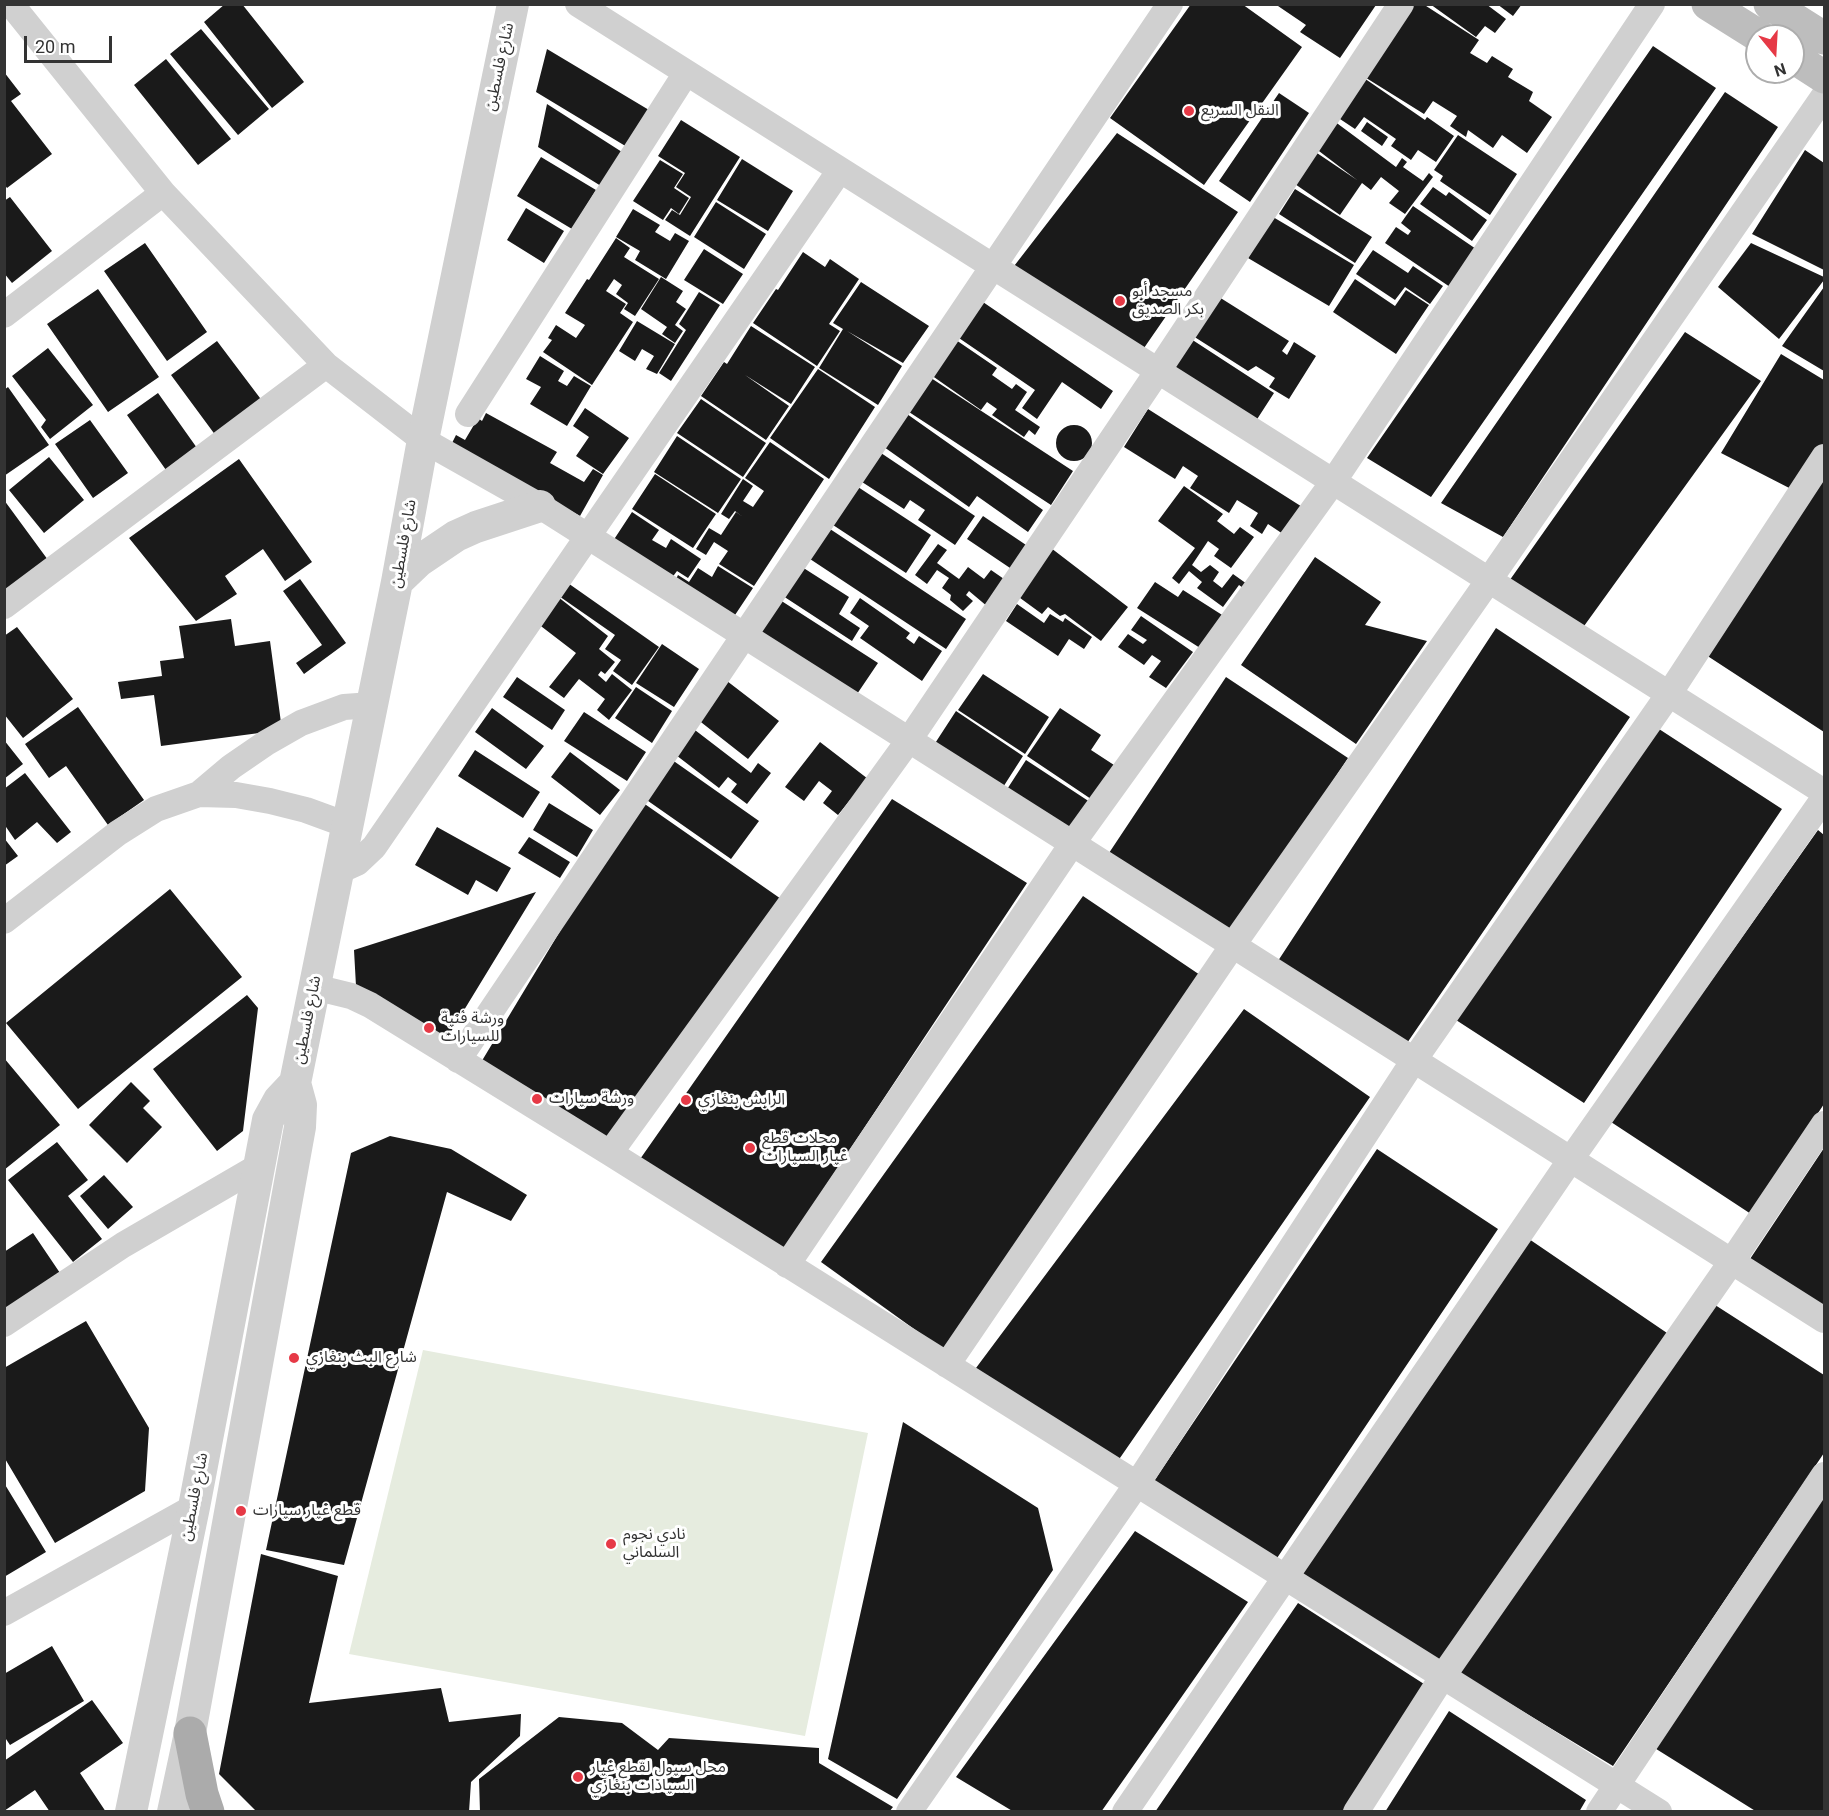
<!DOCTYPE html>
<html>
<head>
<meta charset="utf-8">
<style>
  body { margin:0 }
  #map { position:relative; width:1829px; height:1816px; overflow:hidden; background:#fff; font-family:Roboto,sans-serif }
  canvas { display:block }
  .frame { position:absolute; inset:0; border:6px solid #333; pointer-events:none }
  .north { position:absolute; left:1745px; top:24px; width:60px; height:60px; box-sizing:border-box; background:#fff; border:2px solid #adadad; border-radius:50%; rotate:162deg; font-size:16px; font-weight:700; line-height:24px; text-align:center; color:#333 }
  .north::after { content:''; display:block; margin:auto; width:21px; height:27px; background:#e63946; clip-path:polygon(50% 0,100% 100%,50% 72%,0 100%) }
  .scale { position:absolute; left:24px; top:36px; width:88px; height:27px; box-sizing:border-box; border:3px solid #333; border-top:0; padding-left:8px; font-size:18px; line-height:21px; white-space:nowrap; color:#333; -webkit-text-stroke:4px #fff; paint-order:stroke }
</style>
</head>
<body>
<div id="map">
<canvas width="1829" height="1816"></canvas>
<div class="frame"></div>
<div class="north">N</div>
<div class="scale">20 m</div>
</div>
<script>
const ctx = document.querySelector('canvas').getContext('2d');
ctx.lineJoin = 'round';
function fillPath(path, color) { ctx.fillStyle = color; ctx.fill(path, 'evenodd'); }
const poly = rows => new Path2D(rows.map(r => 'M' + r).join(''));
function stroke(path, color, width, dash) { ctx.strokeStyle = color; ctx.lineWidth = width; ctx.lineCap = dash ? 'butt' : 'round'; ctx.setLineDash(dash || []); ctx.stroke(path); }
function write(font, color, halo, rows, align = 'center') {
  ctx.font = font + ' Roboto,"Noto Sans Arabic",sans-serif'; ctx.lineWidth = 6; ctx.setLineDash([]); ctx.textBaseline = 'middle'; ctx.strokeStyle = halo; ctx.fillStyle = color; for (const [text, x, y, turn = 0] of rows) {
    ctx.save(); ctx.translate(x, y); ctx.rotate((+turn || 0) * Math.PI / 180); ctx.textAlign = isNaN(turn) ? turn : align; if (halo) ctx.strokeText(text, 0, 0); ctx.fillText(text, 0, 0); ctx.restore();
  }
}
const green = poly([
  [423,1350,868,1433,805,1736,349,1654]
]);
const building = poly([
  [225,4,242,4,304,82,272,108,204,22],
  [1191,4,1242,4,1302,47,1204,185,1110,118],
  [1279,4,1375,4,1376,5,1340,58,1300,32,1306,25,1278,6],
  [1409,4,1423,4,1479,40,1470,53,1487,63,1492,56,1513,69,1508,77,1533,92,1529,101,1552,117,1527,153,1502,135,1493,148,1468,130,1466,137,1450,126,1457,116,1433,101,1424,114,1363,76],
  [1430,4,1486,4,1506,19,1495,33,1485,26,1476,37],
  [1497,4,1522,4,1513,16],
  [201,29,269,109,238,135,170,54],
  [1653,46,1716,88,1431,497,1367,458],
  [547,49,649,110,627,147,536,92],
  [166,59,231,139,198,165,134,85],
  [4,72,21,94,11,101,52,154,7,188,4,184],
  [1361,76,1425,120,1427,117,1454,136,1436,162,1418,150,1411,160,1391,146,1396,139,1364,117,1355,129,1334,115],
  [1725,92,1778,127,1503,537,1441,503],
  [1279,93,1309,113,1250,202,1219,181],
  [547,104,622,152,601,186,538,147],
  [681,120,740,157,690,236,665,220,672,210,680,215,691,197,676,187,685,173,658,156],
  [1334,121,1396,167,1402,158,1407,162,1403,167,1423,181,1429,173,1433,177,1405,214,1389,203,1399,191,1381,177,1371,190,1362,183,1340,215,1292,182,1314,151,1357,180,1315,148],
  [1367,122,1388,137,1382,146,1361,131],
  [1117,133,1238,212,1144,348,1011,270],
  [1458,135,1517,174,1490,215,1440,181,1443,176,1434,170],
  [1805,150,1824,163,1824,270,1752,234],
  [541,157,596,190,572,229,517,196],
  [742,159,793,191,768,231,717,200],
  [660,160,683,174,674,188,689,198,679,214,671,208,663,220,633,201],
  [1433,187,1446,196,1449,192,1487,220,1472,241,1420,204],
  [1295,189,1372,237,1355,263,1279,214],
  [10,197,52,251,12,283,4,273,4,201],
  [716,202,766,234,744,269,694,237],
  [1413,206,1479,251,1453,289,1385,243,1396,227,1408,235,1411,231,1401,223],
  [526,208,564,231,544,263,507,240],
  [633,209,660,225,655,232,670,241,675,233,689,241,666,279,635,260,640,251,616,237],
  [1273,217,1354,265,1329,306,1248,258],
  [616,238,630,248,624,257,659,279,635,316,624,309,628,303,616,294,622,285,614,279,606,291,626,304,620,313,633,322,592,385,543,352,552,340,548,338,556,325,576,338,585,325,565,313,587,279,589,280],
  [145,243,207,332,167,361,104,271],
  [1751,243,1824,277,1824,280,1779,339,1718,287],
  [704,249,743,274,723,304,684,280],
  [1373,250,1408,273,1413,266,1443,286,1430,304,1405,287,1395,300,1356,274],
  [803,252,825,267,830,259,859,279,829,324,840,331,817,366,753,323,776,289,778,290],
  [661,277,683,291,676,302,686,309,675,325,683,331,675,343,662,334,667,327,641,309],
  [1355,279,1395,306,1406,290,1429,305,1396,354,1333,312],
  [861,282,929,326,903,363,847,331,902,366,878,405,819,368,843,329,833,323],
  [1824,287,1824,371,1782,346],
  [98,289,159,377,108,412,47,324],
  [699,292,720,305,671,381,659,373,686,330,679,324],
  [1219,297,1289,341,1282,351,1287,355,1294,342,1316,356,1289,399,1269,387,1275,378,1256,366,1248,371,1193,336],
  [980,300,1113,391,1101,409,1062,382,1037,419,1022,408,1035,390,956,336],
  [637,321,675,344,657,374,646,369,654,356,642,349,635,361,619,351],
  [751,326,815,367,791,404,745,375,789,406,766,440,701,396,724,362,727,364],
  [1685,332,1761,381,1579,633,1507,584],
  [1191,339,1274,393,1252,427,1168,373],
  [956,340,997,368,992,375,1012,389,1016,384,1027,392,1015,410,1040,427,1035,435,1029,430,1024,437,992,415,997,409,987,402,981,410,931,375],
  [217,341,263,402,216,436,171,375],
  [48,348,93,405,50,439,41,427,46,420,12,376],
  [1781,354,1824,380,1824,447,1797,492,1721,453],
  [540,356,564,371,558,381,567,386,574,376,591,386,567,426,530,404,541,387,526,379],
  [818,369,875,407,829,479,770,438],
  [931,378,1073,471,1051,505,909,412],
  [8,387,49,445,4,476,4,390],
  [158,393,197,448,166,470,127,415],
  [701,399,766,443,743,477,677,433],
  [585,408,629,438,603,474,576,456,589,437,573,426],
  [1148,409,1307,510,1289,538,1268,524,1262,534,1250,526,1258,513,1237,500,1229,513,1190,488,1198,476,1183,466,1175,479,1124,447],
  [486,413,557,452,550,463,584,482,593,469,603,475,580,516,451,445,456,435,465,440,478,418,482,421],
  [907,414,1043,510,1028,532,977,496,969,507,884,447],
  [90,420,128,473,93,498,55,444],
  '1056 443a18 18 0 1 1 36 0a18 18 0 1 1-36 0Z',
  [677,436,741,479,718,513,654,472],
  [770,442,824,479,754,586,719,564,728,551,714,542,706,555,696,549,709,528,721,535,736,512,743,517,735,511,729,519,721,514,743,479,753,486,743,501,753,507,764,491,745,478],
  [881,453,975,516,955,545,918,520,925,510,910,500,904,509,862,482],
  [49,457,84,500,44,533,9,490],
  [239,459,312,562,285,581,263,549,225,576,237,594,196,621,129,538],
  [655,474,716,514,693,548,632,509],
  [1824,479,1824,732,1706,655],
  [1184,486,1223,514,1217,521,1234,534,1240,527,1254,537,1231,568,1214,556,1219,549,1208,541,1192,565,1201,572,1210,565,1219,572,1213,581,1222,588,1233,574,1254,589,1250,593,1239,585,1223,607,1197,588,1202,582,1189,571,1179,584,1172,578,1195,548,1158,521],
  [858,487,931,535,906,573,833,525],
  [4,500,48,560,4,591],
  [632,512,659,530,652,540,666,548,671,539,701,559,688,578,677,571,671,579,613,541],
  [983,516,1032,549,1016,572,967,539],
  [830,529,966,619,946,649,810,559],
  [938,544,947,550,937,563,959,579,968,567,984,579,991,570,1004,579,988,607,969,591,966,595,973,601,963,611,950,600,951,595,942,588,949,578,937,570,927,584,915,575],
  [1051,548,1128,607,1101,641,1065,614,1060,616,1048,607,1042,614,1016,595],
  [1315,557,1381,602,1365,625,1427,641,1356,744,1241,665],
  [718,566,753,588,733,618,675,581,678,575,689,582,698,568,712,577],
  [802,567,849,597,839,614,860,628,852,641,783,596],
  [300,579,346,643,304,674,296,663,322,645,283,591],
  [565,581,659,647,632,685,613,671,621,660,605,649,615,635,556,594],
  [1155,582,1178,597,1183,590,1230,620,1208,653,1137,608],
  [553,593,608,636,599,649,615,662,605,674,601,671,598,675,606,682,612,674,632,690,609,720,597,710,605,699,579,679,564,698,549,687,576,653,533,620],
  [860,598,910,633,906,638,914,644,919,636,942,651,922,681,860,638,869,626,850,613],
  [780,600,878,663,853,700,756,637],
  [1017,604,1044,623,1050,614,1063,622,1065,618,1092,637,1084,649,1069,639,1058,656,1006,621],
  [1141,616,1193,652,1166,688,1149,677,1161,661,1152,655,1144,665,1118,647,1128,634,1143,644,1147,640,1131,630],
  [231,619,235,646,270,641,282,730,161,746,154,695,121,699,118,682,162,676,160,661,184,658,179,626],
  [17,627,73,699,23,738,4,714,4,636],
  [1496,628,1630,717,1405,1046,1274,967],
  [662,644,699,669,674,707,636,683],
  [983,674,1049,717,1025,754,958,710],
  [517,677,565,710,552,730,503,697],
  [1226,677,1348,758,1228,940,1105,859],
  [727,681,779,721,748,759,697,719],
  [636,687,672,711,652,743,615,718],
  [78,707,144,800,108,825,66,766,49,778,25,744],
  [492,708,544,746,526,769,475,732],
  [1060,708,1101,735,1091,750,1114,765,1091,799,1027,756],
  [956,711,1023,756,998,795,930,751],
  [584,712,646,752,627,781,564,741],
  [691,727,751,773,758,763,771,773,747,804,731,792,737,784,728,777,719,788,672,752],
  [1659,729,1782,809,1584,1103,1456,1020],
  [4,740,23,764,4,779],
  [820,742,872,782,857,801,850,800,838,815,823,803,832,791,819,781,804,801,785,787],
  [475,750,540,792,523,818,458,776],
  [570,752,620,790,600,815,551,777],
  [668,757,759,821,731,859,641,796],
  [1026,760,1093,804,1068,841,1002,797],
  [25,773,71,832,57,843,37,822,15,840,4,824,4,789],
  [892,799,1027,883,783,1250,638,1162],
  [639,800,784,901,608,1141,480,1064],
  [549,803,593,830,577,857,533,830],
  [437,827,511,868,497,892,476,880,468,895,415,865],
  [1818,830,1824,835,1824,1104,1751,1214,1611,1122],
  [529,837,570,862,560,878,518,853],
  [4,838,18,856,4,866],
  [170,889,242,977,78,1109,6,1023],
  [536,892,444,1043,356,986,354,950],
  [1083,896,1203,977,946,1352,821,1262],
  [247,995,258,1008,243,1131,217,1151,153,1069],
  [1244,1009,1370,1097,1113,1468,973,1372],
  [4,1058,60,1125,4,1170],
  [131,1082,150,1101,143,1108,162,1127,127,1163,89,1125],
  [390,1136,451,1149,527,1195,511,1221,447,1192,344,1565,266,1550,351,1153],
  [57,1142,88,1180,68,1196,102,1239,73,1262,8,1180],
  [1824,1148,1824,1310,1746,1265],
  [1377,1149,1498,1229,1271,1567,1150,1487],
  [104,1175,133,1207,108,1229,80,1196],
  [33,1233,60,1273,4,1311,4,1252],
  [1529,1239,1667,1333,1444,1663,1297,1578],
  [1712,1303,1824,1375,1824,1453,1613,1766,1456,1671],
  [86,1321,149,1428,145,1491,55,1543,4,1457,4,1368],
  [903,1422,1038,1508,1053,1570,897,1799,828,1759],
  [4,1483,46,1552,4,1577],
  [1824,1494,1824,1808,1822,1812,1757,1812,1653,1747],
  [1135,1531,1248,1602,1101,1812,1014,1812,956,1777],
  [261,1554,338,1576,309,1703,441,1688,449,1722,521,1714,520,1736,471,1782,469,1812,257,1812,219,1774],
  [1298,1603,1424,1684,1342,1812,1155,1812],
  [52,1646,84,1701,10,1745,4,1736,4,1674],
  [92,1700,123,1743,80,1773,106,1812,50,1812,35,1790,4,1811,4,1761],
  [1449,1711,1586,1800,1579,1812,1385,1812],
  [559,1717,622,1723,658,1750,669,1738,819,1748,819,1763,893,1807,889,1812,480,1812,479,1779]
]);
const minor = poly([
  [11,4,163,193,326,365,423,440,540,506,1824,1320],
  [578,4,1824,792],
  [4,315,163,193],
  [468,414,686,73],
  [4,606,326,365],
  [199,794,231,767,266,743,301,723,344,707,372,705],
  [337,872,357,863,374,847,840,170],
  [4,921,118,833,156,809,199,794,236,795,270,801,306,810,347,825],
  [314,987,351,996,370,1005,610,1153,1659,1812],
  [458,1060,1170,4],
  [610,1153,909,740,1158,371,1401,4],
  [787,1265,1072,844,1333,482,1652,4],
  [4,1324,123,1245,259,1166],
  [947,1365,1233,945,1489,580,1824,96],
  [4,1613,194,1507],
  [909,1812,1137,1484,1414,1060,1669,694,1824,457],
  [1125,1812,1571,1159,1824,798],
  [1356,1812,1443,1676,1732,1261,1824,1124],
  [1599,1812,1824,1475]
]);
const tertiary = poly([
  [397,582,419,561,456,536,476,527,540,506],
  [131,1812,194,1507,268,1120,279,1100,295,1083],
  [173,1812,190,1733,300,1127,301,1105,295,1083,397,582,423,440,513,4]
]);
const secondary = poly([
  [1708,4,1759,36],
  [1770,4,1824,38],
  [1793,57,1824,77]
]);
const primary = poly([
  [190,1733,202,1794,208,1812]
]);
const markers = [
  [1189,111,6,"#e63946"],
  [1120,301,6,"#e63946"],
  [429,1028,6,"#e63946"],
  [537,1099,6,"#e63946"],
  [686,1100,6,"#e63946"],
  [750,1148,6,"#e63946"],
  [294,1358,6,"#e63946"],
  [241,1511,6,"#e63946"],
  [611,1544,6,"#e63946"],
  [578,1777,6,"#e63946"]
];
const streetNames = [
  ["شارع فلسطين",500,67,-78],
  ["شارع فلسطين",404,544,-80],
  ["شارع فلسطين",308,1020,-79],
  ["شارع فلسطين",195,1497,-79]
];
const poiNames = [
  ["النقل السريع",1201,111],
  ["مسجد أبو",1132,292],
  ["بكر الصديق",1132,310],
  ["ورشة فنية",441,1019],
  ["للسيارات",441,1037],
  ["ورشة سيارات",549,1099],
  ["الرابش بنغازي",698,1100],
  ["محلات قطع",762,1139],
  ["غيار السيارات",762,1157],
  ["شارع البث بنغازي",306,1358],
  ["قطع غيار سيارات",253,1511],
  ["نادي نجوم",623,1535],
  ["السلماني",623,1553],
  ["محل سيول لقطع غيار",590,1768],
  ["السياذات بنغازي",590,1786]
];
fillPath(green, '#e6ecdf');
fillPath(building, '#1a1a1a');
stroke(minor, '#d0d0d0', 26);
stroke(tertiary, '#d0d0d0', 32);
stroke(secondary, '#bdbdbd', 33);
stroke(primary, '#ababab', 33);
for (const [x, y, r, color] of markers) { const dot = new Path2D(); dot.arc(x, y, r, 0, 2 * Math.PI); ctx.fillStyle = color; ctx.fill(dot); stroke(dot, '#fff', 2); }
write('16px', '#333', '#fff', streetNames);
write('16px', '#333', '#fff', poiNames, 'left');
</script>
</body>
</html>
